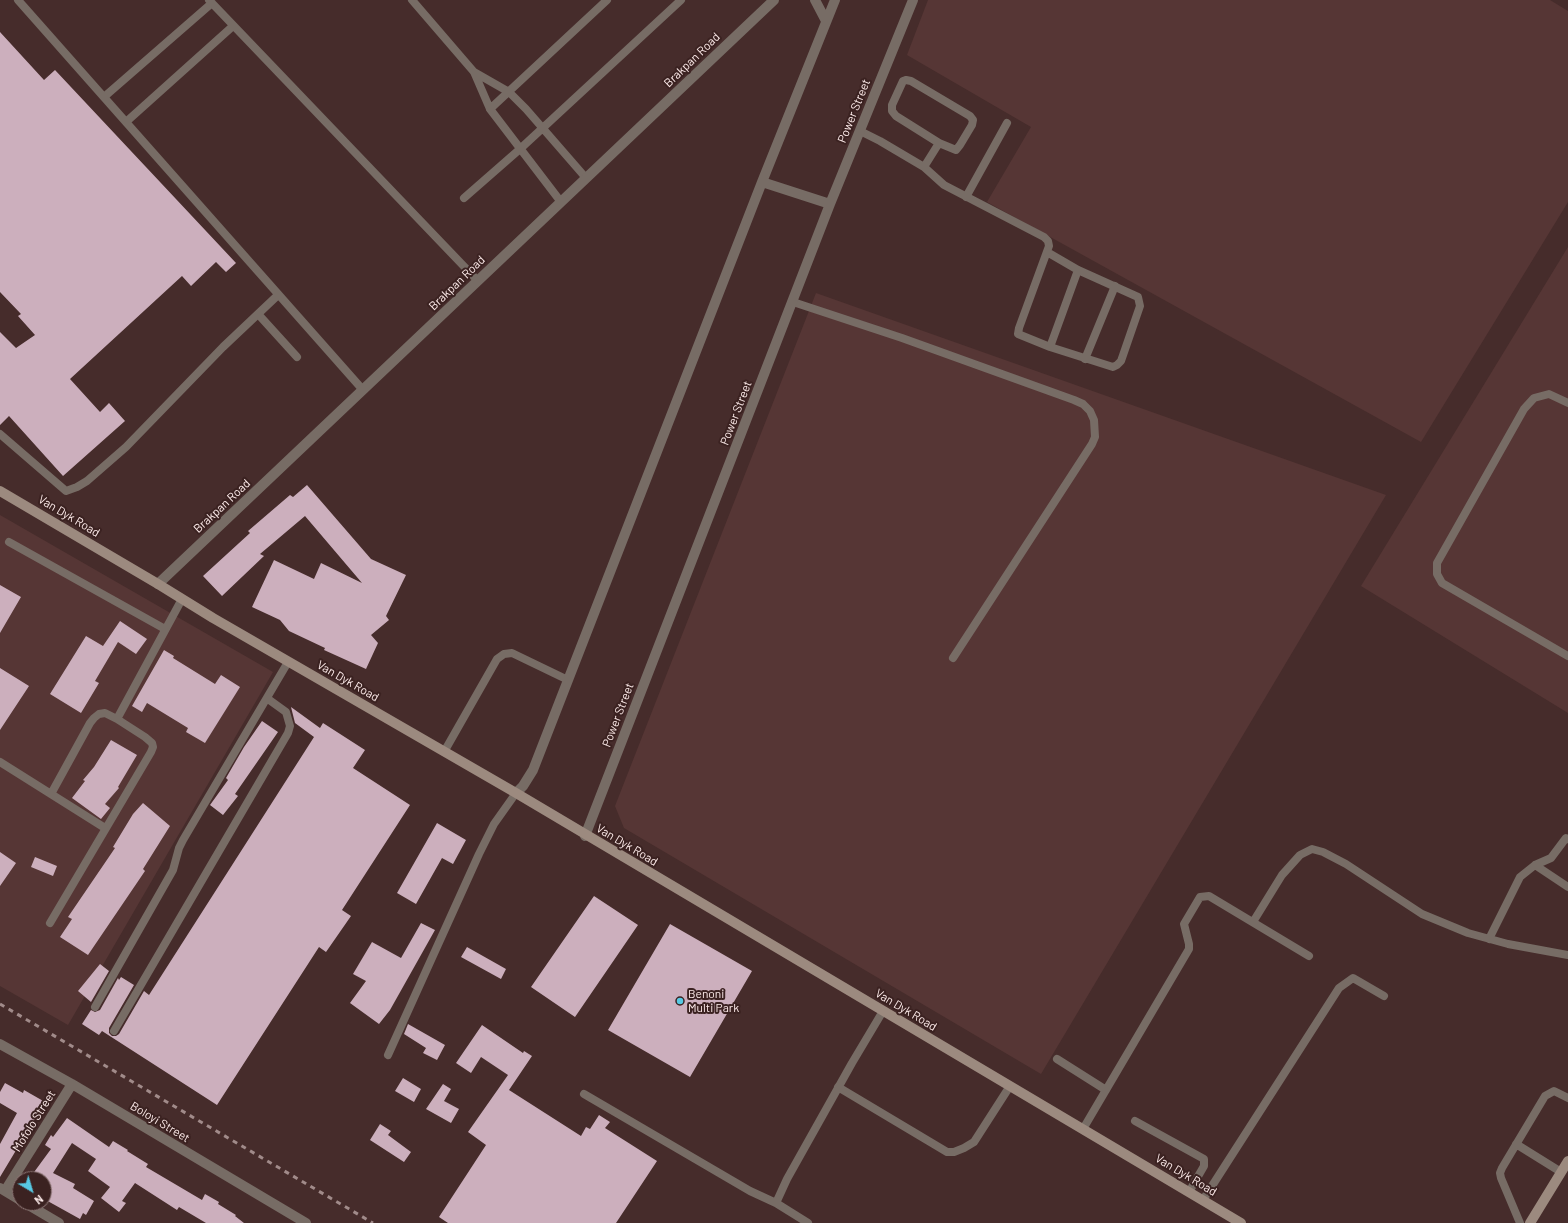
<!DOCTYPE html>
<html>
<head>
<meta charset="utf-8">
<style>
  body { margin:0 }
  #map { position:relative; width:1568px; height:1223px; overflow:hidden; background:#462c2b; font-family:Barlow,sans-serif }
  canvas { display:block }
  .north { position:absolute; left:12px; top:1171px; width:40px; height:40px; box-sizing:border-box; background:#3b2221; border:1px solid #897271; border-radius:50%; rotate:142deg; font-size:11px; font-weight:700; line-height:16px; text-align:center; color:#fdebea }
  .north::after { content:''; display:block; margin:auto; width:14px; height:18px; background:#57c9e3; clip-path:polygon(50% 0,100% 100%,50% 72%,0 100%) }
</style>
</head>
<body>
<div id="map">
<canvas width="1568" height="1223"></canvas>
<div class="north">N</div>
</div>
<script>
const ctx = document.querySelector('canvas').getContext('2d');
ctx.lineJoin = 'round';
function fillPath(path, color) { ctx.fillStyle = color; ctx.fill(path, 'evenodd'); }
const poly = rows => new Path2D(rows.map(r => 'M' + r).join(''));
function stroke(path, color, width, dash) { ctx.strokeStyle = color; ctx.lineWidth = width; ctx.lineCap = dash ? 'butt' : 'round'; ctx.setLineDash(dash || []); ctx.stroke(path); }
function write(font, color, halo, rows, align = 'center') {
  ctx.font = font + ' Barlow,sans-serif'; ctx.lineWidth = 4; ctx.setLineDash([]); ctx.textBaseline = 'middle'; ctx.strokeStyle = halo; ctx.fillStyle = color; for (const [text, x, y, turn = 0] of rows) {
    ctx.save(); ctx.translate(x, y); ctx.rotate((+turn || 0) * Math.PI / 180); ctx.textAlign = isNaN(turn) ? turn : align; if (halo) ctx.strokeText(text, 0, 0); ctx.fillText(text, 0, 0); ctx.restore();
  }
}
const built = poly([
  [928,0,1550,0,1568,11,1568,202,1421,442,987,202,1031,127,907,55],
  [1568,247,1568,713,1361,586],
  [816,293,1386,495,1041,1074,624,828,615,806],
  [0,515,273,672,68,1025,0,986]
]);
const building = poly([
  [0,32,44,80,55,70,236,263,226,272,216,262,191,286,182,276,70,379,100,412,109,403,125,421,63,476,9,416,0,425,0,332,16,348,35,335,18,316,21,314,0,292],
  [307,485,371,559,406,575,386,616,389,620,371,635,378,643,366,669,324,650,325,648,289,631,280,620,252,607,274,560,314,579,321,563,362,583,305,516,260,554,264,556,222,596,203,576,250,533,248,531,290,495,293,497],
  [0,585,21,597,0,633],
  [120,621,147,639,136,654,118,642,95,681,99,683,81,713,50,694,86,636,103,646],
  [164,650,174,656,173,658,215,684,221,675,240,687,205,743,186,732,188,728,147,703,142,712,132,706],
  [0,668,29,686,0,730],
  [291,707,320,728,323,723,365,750,353,768,410,805,342,910,351,916,326,952,319,947,217,1105,102,1031,99,1035,82,1024,91,1010,95,1012,100,1010,118,978,119,980,121,977,134,985,109,1028,109,1033,112,1036,116,1036,119,1034,144,991,149,995,314,737,295,723],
  [262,721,278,732,235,794,238,796,223,815,210,805,228,780,226,778,244,747],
  [111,740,137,755,118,787,119,788,105,804,110,808,101,819,72,798,85,781,83,780,94,767],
  [143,803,170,826,143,869,145,871,88,955,60,937,72,919,68,917,115,848,113,847,133,814],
  [437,823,466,840,453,864,442,858,416,904,397,893],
  [0,852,16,863,0,886],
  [35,857,57,866,53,876,31,867],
  [594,896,638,925,575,1017,531,987],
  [421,923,435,930,390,1010,379,1024,350,1003,366,981,353,974,372,942,401,958],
  [670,924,752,971,690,1077,608,1030],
  [467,947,506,969,501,979,461,957],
  [100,964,109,971,91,1002,78,991],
  [408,1024,445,1045,437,1060,423,1053,426,1048,404,1034],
  [482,1025,523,1053,524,1051,532,1056,509,1090,581,1136,586,1127,590,1129,599,1115,610,1122,605,1128,657,1161,616,1223,448,1223,439,1217,486,1145,468,1132,508,1075,481,1057,471,1073,456,1063],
  [403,1078,421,1089,414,1102,395,1091],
  [5,1083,23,1093,24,1090,45,1102,0,1177,0,1144,17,1113,0,1103,0,1092],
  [443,1084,451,1089,444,1101,459,1109,451,1123,426,1109],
  [67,1118,109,1147,113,1141,128,1150,127,1151,148,1164,146,1167,202,1200,205,1194,219,1202,218,1204,236,1215,235,1216,244,1223,206,1223,179,1207,177,1210,135,1183,122,1201,126,1203,119,1212,101,1198,110,1187,88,1171,96,1159,72,1143,53,1173,75,1184,73,1188,94,1201,86,1215,83,1213,80,1219,44,1199,44,1179,29,1179,51,1149,45,1145,51,1135,53,1137],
  [380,1124,391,1131,388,1135,411,1152,404,1162,370,1140]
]);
const lane = poly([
  [18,0,363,390],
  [209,0,478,281],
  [412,0,474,72,490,109,561,202],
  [474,72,509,92,526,109,586,178],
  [906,80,911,81,970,116,973,120,972,125,960,145,956,150,939,143,896,116,892,111,892,105,903,81,906,80],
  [104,97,212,3],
  [490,109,607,0],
  [126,122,233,26],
  [860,131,880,141,924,167,944,185,1044,237,1048,241,1049,246,1019,328,1018,334,1050,347,1113,367,1117,365,1121,361,1140,306,1138,297,1078,270,1047,252],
  [924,167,939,143],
  [966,197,1007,123],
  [464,198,520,149,681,0],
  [793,302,902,338,1074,400,1083,404,1090,411,1094,420,1095,437,1092,444,953,658],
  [258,314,297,357],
  [1050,347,1078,270],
  [1085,359,1115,286],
  [1568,403,1549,394,1534,398,1524,409,1437,563,1437,574,1442,583,1568,656],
  [0,434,66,491,77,487,87,481,126,447,223,347,278,295],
  [9,542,165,629],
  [117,719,182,599],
  [444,752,497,659,504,654,512,653,568,680],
  [0,762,105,828],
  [1535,865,1568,887],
  [1253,922,1282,875,1300,855,1312,849,1323,852,1346,864,1422,914,1468,933,1508,944,1568,955],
  [50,923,151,752,153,747,152,743,145,737,117,719,105,713,99,714,94,718,90,723,51,794],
  [1489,939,1520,877,1535,865,1551,858,1566,838,1568,839],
  [95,1007,173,870,179,848,183,840,288,662],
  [114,1031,288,733,290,726,286,712,268,699],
  [388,1055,479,854,494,824,516,793],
  [1057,1059,1106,1090],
  [838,1087,947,1152,954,1152,964,1148,974,1142,1010,1086],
  [584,1094,750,1191,776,1203,787,1179,852,1063,883,1011],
  [1135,1121,1204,1159,1204,1166,1189,1192],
  [1083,1129,1189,949,1189,944,1184,924,1200,897,1209,896,1309,956],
  [1516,1144,1561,1172],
  [1203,1200,1339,988,1353,978,1384,996],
  [776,1203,808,1223],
  [1520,1223,1501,1178,1500,1173,1502,1168,1545,1096,1554,1091,1568,1098]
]);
const street = poly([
  [815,0,826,21],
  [762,182,830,204],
  [158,584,774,0],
  [516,793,523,786,533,770,762,182,835,0],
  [585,836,830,204,913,0],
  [0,1044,72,1084,306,1223],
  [0,1188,20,1200],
  [5,1191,72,1084],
  [25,1203,59,1223]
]);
const secondary = poly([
  [0,491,158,584,213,618,516,793,1241,1223],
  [1530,1223,1568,1161]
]);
const rail = poly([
  [0,1004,373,1223]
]);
const markers = [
  [680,1001,4,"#57c9e3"]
];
const streetNames = [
  ["Brakpan Road",692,60,-44],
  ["Power Street",854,111,-68],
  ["Brakpan Road",457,283,-44],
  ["Power Street",736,413,-69],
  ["Brakpan Road",222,506,-43],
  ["Van Dyk Road",69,516,31],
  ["Van Dyk Road",348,681,30],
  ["Power Street",618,715,-69],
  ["Van Dyk Road",627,845,31],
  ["Van Dyk Road",906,1010,31],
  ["Mofolo Street",34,1121,-58],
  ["Boloyi Street",160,1122,31],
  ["Van Dyk Road",1186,1175,31]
];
const poiNames = [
  ["Benoni",688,994],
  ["Multi Park",688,1008]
];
fillPath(built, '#563635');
fillPath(building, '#ccafbd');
stroke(lane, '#776c65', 8);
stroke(street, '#776c65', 10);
stroke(secondary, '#9c8a7f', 10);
stroke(rail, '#a18b8a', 3, [5, 5]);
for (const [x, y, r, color] of markers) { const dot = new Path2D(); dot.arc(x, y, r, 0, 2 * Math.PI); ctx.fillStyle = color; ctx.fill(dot); stroke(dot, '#3b2221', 1.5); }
write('12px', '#fdebea', '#3b2221', streetNames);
write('12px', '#fdebea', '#3b2221', poiNames, 'left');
</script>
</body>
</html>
